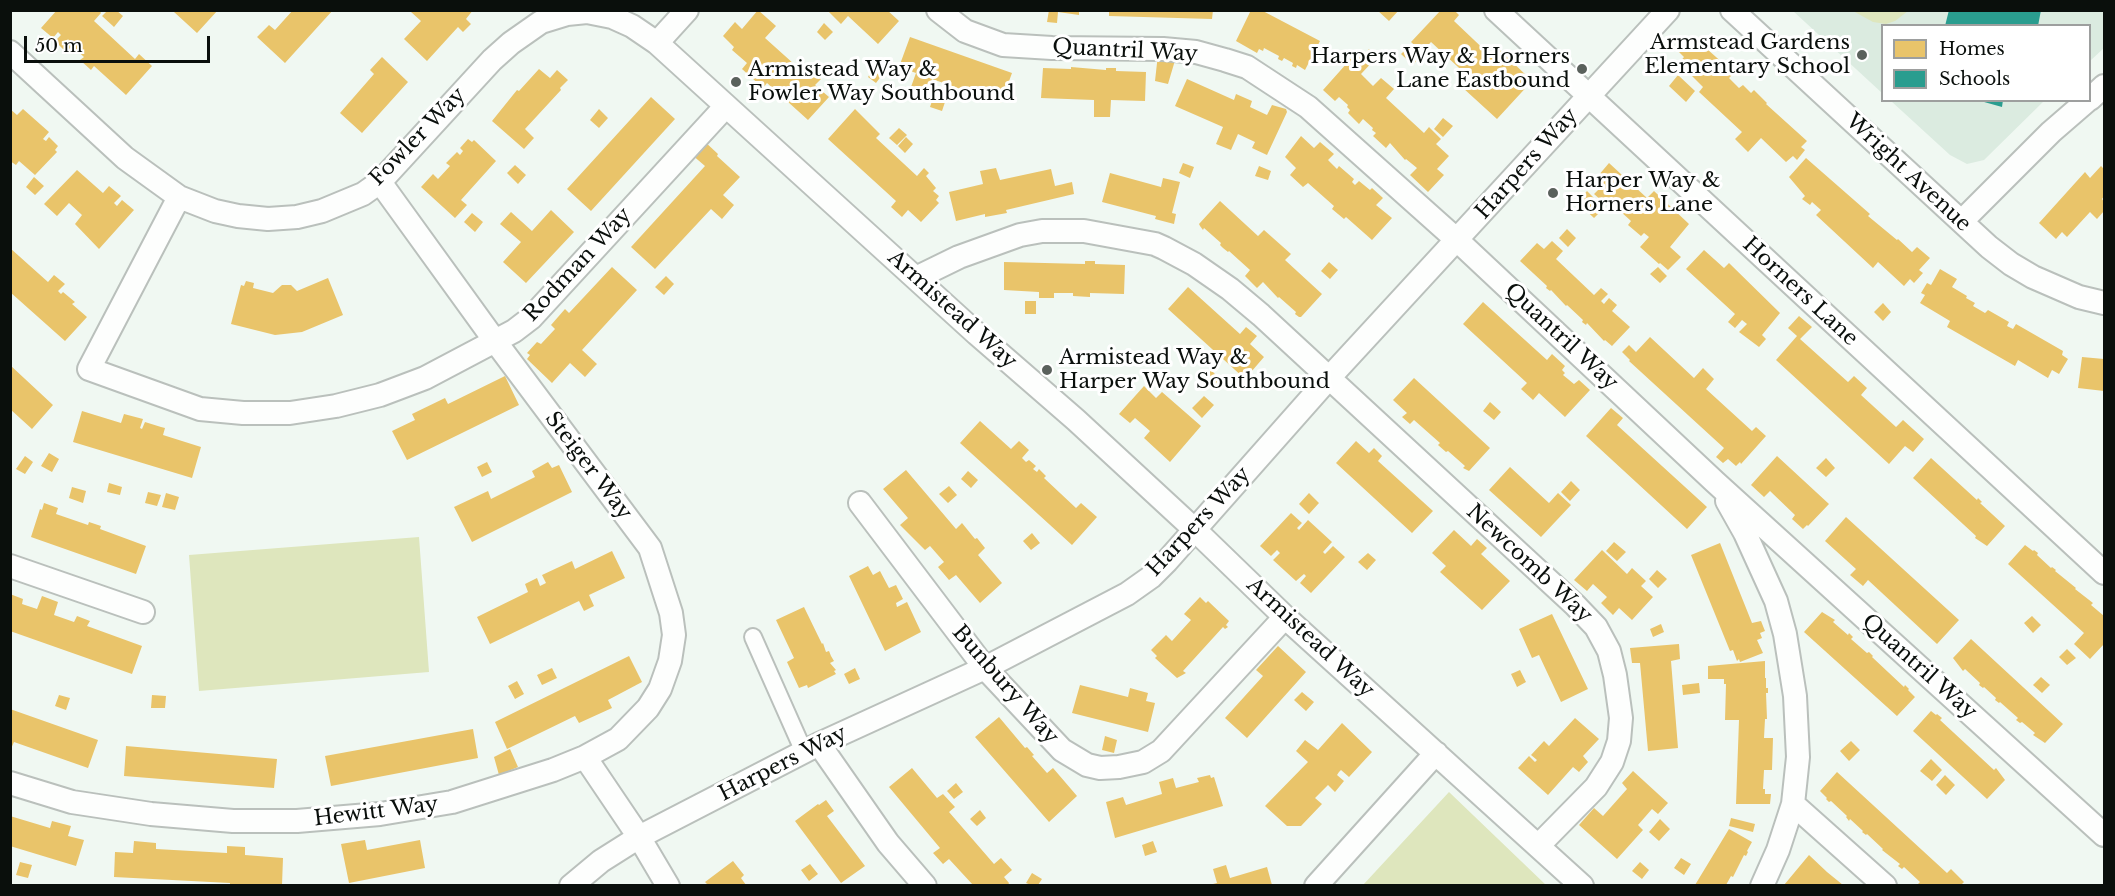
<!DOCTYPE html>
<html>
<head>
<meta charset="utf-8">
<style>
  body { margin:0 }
  #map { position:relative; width:2115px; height:896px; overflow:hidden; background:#f0f8f2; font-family:"Libre Baskerville",serif }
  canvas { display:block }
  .frame { position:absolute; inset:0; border:12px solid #0a0f0c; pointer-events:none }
  .legend { position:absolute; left:1881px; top:24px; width:210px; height:78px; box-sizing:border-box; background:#fff; border:2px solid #9d9f9e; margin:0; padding:8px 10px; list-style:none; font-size:18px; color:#0a0f0c }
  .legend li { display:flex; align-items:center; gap:12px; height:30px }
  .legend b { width:30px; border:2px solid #9d9f9e }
  .scale { position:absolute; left:24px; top:36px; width:186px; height:27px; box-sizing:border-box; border:3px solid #0a0f0c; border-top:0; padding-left:8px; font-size:18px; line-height:21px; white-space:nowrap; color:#0a0f0c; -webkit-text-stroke:4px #fff; paint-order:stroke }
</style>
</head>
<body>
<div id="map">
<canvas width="2115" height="896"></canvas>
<div class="frame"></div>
<ul class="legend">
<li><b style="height:16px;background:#e9c46a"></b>Homes</li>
<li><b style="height:16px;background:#2a9d8f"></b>Schools</li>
</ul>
<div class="scale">50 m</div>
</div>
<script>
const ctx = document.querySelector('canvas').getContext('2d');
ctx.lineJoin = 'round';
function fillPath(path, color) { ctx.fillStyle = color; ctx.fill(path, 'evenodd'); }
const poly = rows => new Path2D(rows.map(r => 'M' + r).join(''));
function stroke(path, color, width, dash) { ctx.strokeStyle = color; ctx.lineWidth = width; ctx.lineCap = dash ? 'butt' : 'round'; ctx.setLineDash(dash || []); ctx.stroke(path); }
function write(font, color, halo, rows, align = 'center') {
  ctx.font = font + ' "Libre Baskerville",serif'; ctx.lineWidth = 6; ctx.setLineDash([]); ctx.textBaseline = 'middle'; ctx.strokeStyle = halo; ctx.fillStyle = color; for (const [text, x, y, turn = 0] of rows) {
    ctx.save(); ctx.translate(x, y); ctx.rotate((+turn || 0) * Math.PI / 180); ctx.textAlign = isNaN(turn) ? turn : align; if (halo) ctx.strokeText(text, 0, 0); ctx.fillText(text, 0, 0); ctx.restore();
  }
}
const built = poly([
  [1793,11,2104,11,2104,48,2090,61,2090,26,1882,26,1882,93],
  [1891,101,2044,101,1984,160,1967,164,1950,155]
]);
const green = poly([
  [1853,11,1853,10,1908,11,1895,21,1886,24,1873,22],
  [419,537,429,672,199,691,189,555],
  [1449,792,1546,885,1363,885]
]);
const homes = poly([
  [57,10,99,10,101,13,94,21,135,59,139,54,152,66,126,95,94,66,91,70,80,60,84,57,72,46,66,52,55,41,61,35,58,32,53,38,41,28],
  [108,10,116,10,123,16,114,27,102,16],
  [175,10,218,10,197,33,174,12],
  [293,10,333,10,285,63,257,37,269,25,275,30],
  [413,10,473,10,466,19,471,24,463,32,458,27,427,61,404,39,421,21,411,12],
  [758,10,776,26,765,38,804,73,809,68,821,79,815,85,829,97,808,120,767,83,763,88,742,69,747,63,732,50,734,47,723,36,735,22,742,29],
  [827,10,887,10,899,21,878,44,848,16,841,24],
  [1049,10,1079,10,1079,15,1058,12,1057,23,1047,22],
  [1109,10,1213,10,1212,19,1109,16],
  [1251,10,1261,10,1320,41,1305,70,1297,65,1296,68,1292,66,1293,63,1284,58,1282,61,1278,59,1279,56,1264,48,1263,51,1259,49,1257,53,1236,41],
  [1377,10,1399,10,1389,21],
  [1441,10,1454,10,1459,15,1454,21,1492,57,1499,49,1532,81,1497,119,1463,88,1471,79,1431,42,1422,52,1411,42],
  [824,23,833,32,825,40,817,32],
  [910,37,1012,73,1001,103,932,79,927,93,911,87,916,73,899,67],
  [1698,41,1725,65,1723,67,1732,75,1729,78,1739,88,1743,85,1751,93,1754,90,1767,103,1766,104,1807,141,1801,147,1805,150,1797,160,1793,156,1786,162,1761,138,1748,152,1735,139,1742,132,1699,92,1703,87,1679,63,1684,57,1679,52,1688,43,1692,47],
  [1410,45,1421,55,1413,65,1401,54],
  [1369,49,1377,57,1361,74,1373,86,1381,78,1394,89,1386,98,1424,133,1429,127,1441,139,1436,144,1449,156,1437,169,1444,175,1428,192,1410,175,1417,168,1406,159,1405,160,1390,143,1386,148,1373,136,1376,133,1372,130,1373,128,1363,119,1359,124,1348,113,1350,110,1347,107,1348,105,1339,97,1335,101,1323,90,1356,53,1361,58],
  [1158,54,1176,57,1168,84,1155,81],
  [382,57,408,82,362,133,340,113,374,74,370,70],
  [876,65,885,71,876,83,868,77],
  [1071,67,1106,70,1106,68,1116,68,1116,71,1146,72,1145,101,1111,100,1110,117,1094,117,1094,100,1041,98,1043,68,1071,69],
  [539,69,550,78,557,70,568,80,560,88,561,90,525,129,534,138,524,149,492,121,517,90,519,91],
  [1678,75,1695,91,1686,102,1669,86],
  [1187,79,1234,100,1236,94,1252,101,1250,107,1267,115,1272,105,1286,109,1287,112,1267,155,1252,148,1255,142,1238,134,1231,150,1216,144,1223,127,1175,106],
  [934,95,946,99,942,111,930,107],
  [651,97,675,119,591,211,567,189],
  [10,109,17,115,23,109,49,132,43,139,46,141,49,137,58,146,55,150,57,152,35,175,19,161,16,165,10,161],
  [599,109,608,118,599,128,590,120],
  [855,109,880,134,876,138,917,176,924,168,929,173,926,176,936,188,933,191,939,196,936,200,939,203,921,222,908,210,902,217,891,207,896,201,828,139],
  [1443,118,1453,126,1443,137,1434,129],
  [899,128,907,135,897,145,889,138],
  [1301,136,1314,148,1320,142,1334,154,1328,160,1337,169,1339,166,1354,179,1352,182,1355,185,1359,181,1370,190,1372,188,1383,198,1376,205,1392,218,1372,240,1346,217,1344,219,1332,209,1334,206,1308,183,1303,187,1290,175,1296,168,1285,157],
  [906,137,913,144,905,153,898,146],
  [468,139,472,142,474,140,496,161,461,200,467,205,455,218,421,187,433,174,438,179,450,166,446,163,457,152,460,155,463,151,460,148],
  [703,140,718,154,717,156,740,177,723,195,734,205,722,219,711,209,655,269,631,247,705,166,691,154],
  [1806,158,1870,214,1868,216,1897,240,1898,239,1912,252,1917,247,1930,258,1919,270,1923,273,1914,283,1910,279,1904,286,1878,262,1873,268,1816,215,1821,210,1812,202,1810,205,1802,199,1805,196,1789,177],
  [1183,163,1194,167,1190,178,1179,173],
  [1609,163,1647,198,1654,191,1689,224,1670,247,1681,257,1668,270,1660,263,1659,264,1640,247,1649,237,1644,233,1641,236,1628,225,1631,221,1620,211,1617,214,1594,194,1599,189,1592,183],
  [515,165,526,175,518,184,507,173],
  [1259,166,1271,171,1268,180,1255,176],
  [2101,166,2104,169,2104,196,2102,199,2104,202,2104,211,2097,219,2090,212,2067,237,2062,232,2056,239,2039,223,2085,172,2090,178],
  [996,168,1000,180,1051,169,1055,186,1072,182,1074,194,1006,210,1007,213,985,217,985,214,956,221,949,192,983,184,980,171],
  [77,170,103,193,109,186,121,196,114,203,117,206,122,200,134,210,99,249,75,224,82,215,69,203,57,216,44,204],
  [1110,173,1161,187,1163,178,1180,182,1172,213,1176,214,1174,224,1155,219,1156,216,1152,215,1102,202],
  [34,177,44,186,35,195,26,187],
  [1587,191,1604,208,1594,218,1577,202],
  [1220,201,1258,236,1264,230,1291,254,1285,260,1322,294,1301,317,1299,317,1295,314,1296,312,1279,297,1278,298,1263,282,1257,288,1245,276,1250,270,1229,251,1228,252,1223,248,1220,245,1221,243,1204,228,1203,230,1200,226,1199,224],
  [551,210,574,232,526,283,503,262,521,242,500,224,511,212,532,231],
  [472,213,483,222,475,232,464,222],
  [1567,229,1576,238,1568,247,1559,238],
  [1552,241,1563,251,1556,259,1594,295,1601,288,1608,294,1601,301,1604,304,1609,298,1617,305,1612,311,1630,327,1612,346,1605,340,1604,341,1587,323,1586,325,1582,322,1583,320,1567,305,1566,306,1551,290,1550,291,1546,288,1547,286,1520,261,1537,243,1544,249],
  [10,248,48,282,54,275,65,284,58,291,61,294,63,292,75,302,72,304,87,317,65,341,10,292],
  [1704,250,1724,268,1729,263,1780,313,1762,335,1766,339,1759,347,1739,332,1747,324,1742,320,1735,328,1728,322,1735,314,1686,269],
  [1085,261,1095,261,1095,264,1125,265,1124,294,1090,293,1090,297,1073,296,1073,293,1054,293,1054,298,1039,298,1039,292,1004,290,1004,262,1085,264],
  [1329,262,1338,270,1330,279,1321,271],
  [612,267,637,290,582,350,597,364,595,366,585,377,570,363,552,383,527,359,530,355,527,353,537,342,541,344,555,329,551,325,565,309,569,313],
  [1658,267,1667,276,1660,283,1650,274],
  [1940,269,1957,279,1952,287,1967,296,1966,298,1975,303,1973,306,1985,313,1988,310,2009,322,2007,326,2013,329,2016,324,2063,351,2062,355,2068,359,2059,374,2052,370,2048,378,2018,360,2015,366,1947,327,1950,321,1920,303,1925,295,1921,293,1927,283,1931,285],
  [666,276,674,284,664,295,655,287],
  [328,278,343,315,302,332,275,335,231,324,241,285,244,286,246,281,254,283,253,288,273,293,282,285,291,285,297,291],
  [1188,287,1240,334,1246,327,1257,336,1250,344,1264,357,1245,379,1168,309],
  [1025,301,1036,301,1036,314,1025,314],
  [1483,302,1547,360,1552,354,1565,366,1562,370,1565,373,1563,375,1574,384,1579,380,1590,390,1565,417,1539,393,1533,400,1521,389,1527,383,1463,324],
  [1883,303,1891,312,1883,321,1874,312],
  [1799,316,1812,327,1800,339,1848,382,1854,376,1867,388,1861,395,1896,427,1903,420,1924,439,1913,452,1905,446,1889,464,1776,360,1797,336,1788,328],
  [1650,337,1694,378,1703,368,1714,379,1706,389,1752,431,1756,427,1766,436,1741,464,1740,462,1736,466,1728,459,1723,463,1716,457,1724,448,1629,361,1630,360,1622,352,1629,345,1636,352],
  [2082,357,2104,359,2104,391,2078,388],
  [10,365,53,405,32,429,10,409],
  [1211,370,1220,379,1213,386,1205,378],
  [505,376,519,405,407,460,392,431,415,420,412,414,445,398,448,404],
  [1414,378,1490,448,1469,471,1463,468,1465,466,1448,451,1446,452,1438,445,1440,443,1414,420,1410,424,1402,417,1407,413,1393,400],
  [1144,386,1156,398,1162,392,1201,426,1170,462,1144,438,1150,431,1135,418,1130,423,1119,414],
  [1204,396,1214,405,1202,418,1192,408],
  [1490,402,1501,412,1494,420,1483,411],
  [1611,408,1623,418,1617,425,1707,507,1687,529,1586,436],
  [82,411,121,423,124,414,143,419,140,428,142,429,145,422,161,427,165,428,163,435,201,447,192,478,73,442],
  [980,421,1011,449,1019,441,1029,450,1022,458,1026,462,1029,460,1036,466,1033,469,1037,472,1039,469,1046,476,1044,478,1076,508,1081,503,1097,517,1072,545,960,443],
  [1356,441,1369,453,1374,448,1382,456,1378,461,1433,511,1412,533,1336,463],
  [49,453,59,459,52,472,41,466],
  [25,456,33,462,25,474,16,469],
  [1777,456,1829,504,1808,526,1807,525,1803,529,1792,519,1795,515,1770,491,1764,497,1751,485],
  [1826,458,1835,468,1826,477,1816,468],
  [1931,458,1977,500,1978,498,1982,502,1980,503,2005,526,1987,546,1975,538,1976,536,1913,478],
  [487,462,492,472,482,477,477,467],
  [548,462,552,468,559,465,572,492,472,542,454,507,488,491,491,499,535,477,532,471],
  [1510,467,1549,503,1558,493,1571,505,1541,537,1489,490],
  [906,470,956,529,962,523,975,539,977,538,985,548,978,555,1002,583,980,603,956,575,949,580,938,567,944,562,930,546,925,550,900,525,908,518,883,489],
  [968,471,978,480,971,488,961,479],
  [1571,481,1580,490,1570,501,1561,492],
  [109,483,122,487,120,495,107,492],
  [949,486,957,495,948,503,939,494],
  [72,487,86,491,83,503,69,498],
  [148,492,161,495,157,506,145,503],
  [166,493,179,497,175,510,162,507],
  [1309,493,1319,503,1309,514,1299,504],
  [44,503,58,508,56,514,88,525,89,522,101,526,100,529,146,546,136,574,31,537,40,509,42,510],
  [1291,513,1302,523,1297,528,1299,530,1308,520,1332,542,1323,552,1325,554,1333,546,1345,557,1311,593,1300,583,1306,576,1304,574,1296,581,1273,560,1280,553,1277,550,1271,556,1260,546],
  [1846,517,1959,620,1937,644,1868,580,1863,586,1850,575,1856,569,1825,541],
  [1454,530,1471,546,1477,539,1487,548,1481,554,1510,581,1482,610,1440,572,1446,566,1432,553],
  [1032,533,1040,543,1031,550,1023,541],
  [1614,542,1626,552,1617,561,1606,551],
  [1720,543,1752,623,1761,621,1765,631,1760,633,1762,638,1757,640,1763,653,1740,662,1739,659,1737,661,1733,650,1730,651,1691,555],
  [2025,545,2033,551,2034,550,2038,553,2037,555,2051,568,2052,567,2056,570,2055,571,2076,588,2075,589,2093,603,2091,605,2104,616,2104,644,2090,659,2074,644,2084,633,2008,564],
  [1602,550,1627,574,1632,568,1646,581,1641,586,1653,597,1632,620,1619,608,1613,615,1601,603,1607,597,1593,584,1587,591,1574,580],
  [612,551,625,578,589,595,594,606,584,611,579,601,490,644,477,617,528,592,525,584,537,578,540,586,546,583,542,575,572,561,575,569],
  [1368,553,1376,560,1367,570,1358,562],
  [868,566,873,575,880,571,889,588,896,585,903,599,896,603,897,607,907,602,921,632,885,651,849,576],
  [1657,570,1667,579,1658,588,1649,579],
  [10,594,23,599,22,604,37,609,42,596,58,602,54,615,74,622,77,616,90,621,87,626,142,646,132,674,10,631],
  [1200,597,1206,603,1208,601,1229,621,1226,625,1228,627,1225,629,1223,627,1183,671,1186,673,1177,678,1155,658,1157,656,1151,650,1166,635,1172,641,1181,631,1191,620,1184,614],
  [804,607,822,644,823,643,826,652,829,651,831,656,834,661,830,663,836,670,834,671,836,674,808,688,807,685,799,688,787,662,794,658,776,620],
  [1822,612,1835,620,1833,622,1848,635,1849,633,1853,637,1851,639,1867,653,1869,652,1873,656,1872,657,1904,687,1905,685,1909,689,1908,690,1915,697,1897,716,1804,632],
  [1552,614,1588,689,1561,702,1539,655,1532,658,1519,629],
  [2032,616,2041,625,2033,633,2024,623],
  [1661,624,1664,632,1653,637,1650,629],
  [1971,639,2063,724,2045,743,2033,735,2035,733,2022,722,2020,723,2016,720,2018,718,2000,702,1999,703,1995,700,1996,698,1984,687,1983,688,1979,685,1980,683,1965,669,1963,671,1953,658],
  [1679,644,1680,659,1671,661,1678,748,1648,751,1640,663,1632,663,1630,648],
  [1278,646,1306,672,1247,738,1225,718,1263,676,1256,670],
  [2067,649,2076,658,2067,665,2059,657],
  [629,656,642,682,608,700,612,708,579,723,575,716,507,749,495,722],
  [1765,661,1765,678,1766,678,1766,688,1768,688,1768,693,1766,693,1767,719,1765,719,1764,738,1773,738,1772,770,1764,770,1763,789,1765,789,1765,794,1771,794,1770,804,1736,804,1739,720,1725,720,1726,684,1724,684,1724,679,1708,679,1708,666],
  [552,668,557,678,542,685,537,675],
  [855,668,860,679,849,684,844,674],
  [1520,670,1526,682,1517,687,1511,674],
  [2041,677,2050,685,2042,693,2033,685],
  [517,681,524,694,515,699,508,686],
  [1699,683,1700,693,1683,695,1682,685],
  [1080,685,1128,697,1130,688,1148,693,1146,701,1155,703,1148,732,1072,713],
  [1302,692,1314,702,1306,711,1294,700],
  [59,695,70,698,66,710,55,706],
  [152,695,166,696,165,708,151,708],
  [10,709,98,740,88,768,14,742,10,751],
  [1931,711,1936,715,1937,714,1942,718,1940,720,1994,770,1996,768,2005,780,1987,799,1913,731],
  [999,717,1025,748,1027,747,1034,755,1032,756,1047,773,1053,768,1077,796,1049,822,975,737],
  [1575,718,1599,739,1583,756,1588,762,1579,772,1573,767,1548,795,1518,768,1529,756,1535,762,1537,760,1531,755,1544,741,1549,746],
  [1342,723,1372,752,1349,777,1341,770,1339,772,1337,775,1344,781,1335,792,1328,785,1315,798,1322,804,1301,826,1287,826,1265,806,1308,762,1296,751,1305,740,1318,750],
  [473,729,478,758,331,786,325,756],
  [1105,736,1117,740,1114,753,1102,750],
  [1851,741,1860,750,1849,761,1840,751],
  [126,746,277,759,274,788,124,776],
  [510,749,518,767,499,775,494,757],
  [1931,759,1942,770,1932,781,1920,771],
  [912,768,937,798,943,794,955,807,949,812,994,864,1001,858,1012,870,1004,877,1009,883,1008,885,973,885,949,859,943,864,933,853,940,848,889,787],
  [1633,771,1668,803,1658,814,1652,809,1638,825,1643,830,1617,859,1579,825,1594,808,1603,816,1627,789,1622,783],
  [1837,772,1947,873,1951,869,1964,882,1961,885,1920,885,1918,884,1920,882,1904,867,1902,869,1898,866,1900,864,1882,850,1883,849,1867,834,1866,835,1862,832,1863,831,1850,819,1849,821,1846,817,1847,816,1831,801,1829,802,1826,799,1827,798,1820,791],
  [1210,775,1211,778,1214,777,1223,806,1115,838,1106,802,1123,797,1126,805,1162,794,1159,782,1173,778,1176,788,1199,782,1197,778],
  [1945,775,1955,785,1946,795,1936,785],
  [956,783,963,792,954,799,947,791],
  [826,800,834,811,827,816,865,866,841,883,795,821,818,804,819,805],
  [980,810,986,818,977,826,970,819],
  [10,816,50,828,52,821,71,826,68,836,84,840,76,866,10,846],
  [1731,818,1755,824,1753,832,1729,826],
  [1660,819,1670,829,1659,841,1649,832],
  [1729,829,1752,842,1747,851,1748,852,1746,856,1744,855,1733,877,1731,876,1726,885,1695,885],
  [365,840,367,850,420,840,425,868,349,883,341,844],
  [134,841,156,843,156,849,227,853,227,846,245,847,245,855,283,858,282,885,230,885,230,883,114,877,115,852,133,853],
  [1153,841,1157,852,1145,856,1142,845],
  [1809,855,1827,872,1843,885,1784,885],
  [1681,858,1691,864,1684,875,1674,868],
  [733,861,744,875,741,878,746,885,708,885,705,882],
  [20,862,32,865,28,878,16,875],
  [1640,862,1649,870,1642,879,1632,871],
  [810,864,818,874,809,881,801,870],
  [1226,865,1230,878,1267,867,1272,885,1209,885,1217,883,1213,869],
  [1032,873,1042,879,1038,885,1031,885,1026,883]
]);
const schools = poly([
  [1949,10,2041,10,2038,26,1945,26],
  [1977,100,2003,100,2002,107]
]);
const pedestrian = poly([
  [753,637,804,752]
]);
const minor = poly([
  [938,10,965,31,1003,45,1052,48,1163,49,1196,52,1225,60,1247,67,1308,107,1457,240,1715,482,2104,835],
  [1496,10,2104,573],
  [1732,10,1989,247,2011,264,2033,277,2079,297,2104,303],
  [657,43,687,10],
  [10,52,125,158,179,197,215,211,238,216,268,219,297,217,322,211,363,194,380,182,492,60,511,43,541,22,567,14,587,12,612,17,632,26,657,43,977,334,1076,420,1194,529,1285,617,1582,886],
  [2090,99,2104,86],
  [179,197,89,369,200,409,243,413,290,413,336,406,380,395,425,378,514,331,531,318,726,106],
  [1962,221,2051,132,2088,100],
  [916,278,959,257,1020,235,1042,231,1084,231,1155,244,1164,248,1194,264,1230,289,1261,315,1575,605,1596,627,1609,651,1615,675,1621,718,1619,741,1612,762,1596,787,1539,845],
  [1727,501,1745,533,1776,601,1785,634,1795,696,1798,757,1793,804,1778,850,1762,886],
  [860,503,985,668,1062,750,1087,765,1100,768,1119,767,1143,762,1161,751,1285,617],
  [10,566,143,612],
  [819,744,888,843,925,886],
  [585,757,639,837,668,886],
  [10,783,72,802,151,814,233,821,297,821,380,814,452,802,553,770,585,757,618,739,648,708,660,689,670,661,674,635,671,613,650,548,495,341,380,182],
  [1793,804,1885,886],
  [571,886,601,861,639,837,819,744,985,668,1127,594,1151,577,1167,561,1329,378,1668,10],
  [1316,886,1436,753]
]);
const markers = [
  [1862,55,6,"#5a615c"],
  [1582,69,6,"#5a615c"],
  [736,82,6,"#5a615c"],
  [1553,193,6,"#5a615c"],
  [1047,370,6,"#5a615c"]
];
const poiNames = [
  ["Armstead Gardens",1850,43,"right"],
  ["Elementary School",1850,67,"right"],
  ["Harpers Way & Horners",1570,57,"right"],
  ["Lane Eastbound",1570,81,"right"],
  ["Armistead Way &",748,70],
  ["Fowler Way Southbound",748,94],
  ["Harper Way &",1565,181],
  ["Horners Lane",1565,205],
  ["Armistead Way &",1059,358],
  ["Harper Way Southbound",1059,382]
];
const streetNames = [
  ["Quantril Way",1125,51,3],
  ["Fowler Way",418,137,-46],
  ["Harpers Way",1527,164,-48],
  ["Wright Avenue",1908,173,43],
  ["Rodman Way",578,265,-47],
  ["Horners Lane",1800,292,43],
  ["Armistead Way",952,310,42],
  ["Quantril Way",1561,337,43],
  ["Steiger Way",588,466,53],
  ["Harpers Way",1199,522,-47],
  ["Newcomb Way",1529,564,43],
  ["Armistead Way",1310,638,43],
  ["Quantril Way",1919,667,42],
  ["Bunbury Way",1005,685,49],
  ["Harpers Way",783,764,-27],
  ["Hewitt Way",376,812,-7]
];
fillPath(built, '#dbebe0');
fillPath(green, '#dee6bd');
fillPath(homes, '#e9c46a');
fillPath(schools, '#2a9d8f');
stroke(pedestrian, '#bac0bc', 20);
stroke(minor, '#bac0bc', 26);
stroke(pedestrian, '#fdfefd', 16);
stroke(minor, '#fdfefd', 22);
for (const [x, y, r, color] of markers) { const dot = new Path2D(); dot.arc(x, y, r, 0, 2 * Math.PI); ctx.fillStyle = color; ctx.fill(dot); stroke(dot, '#fff', 2); }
write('21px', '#0a0f0c', '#fff', poiNames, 'left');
write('21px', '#0a0f0c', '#fff', streetNames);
</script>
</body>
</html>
